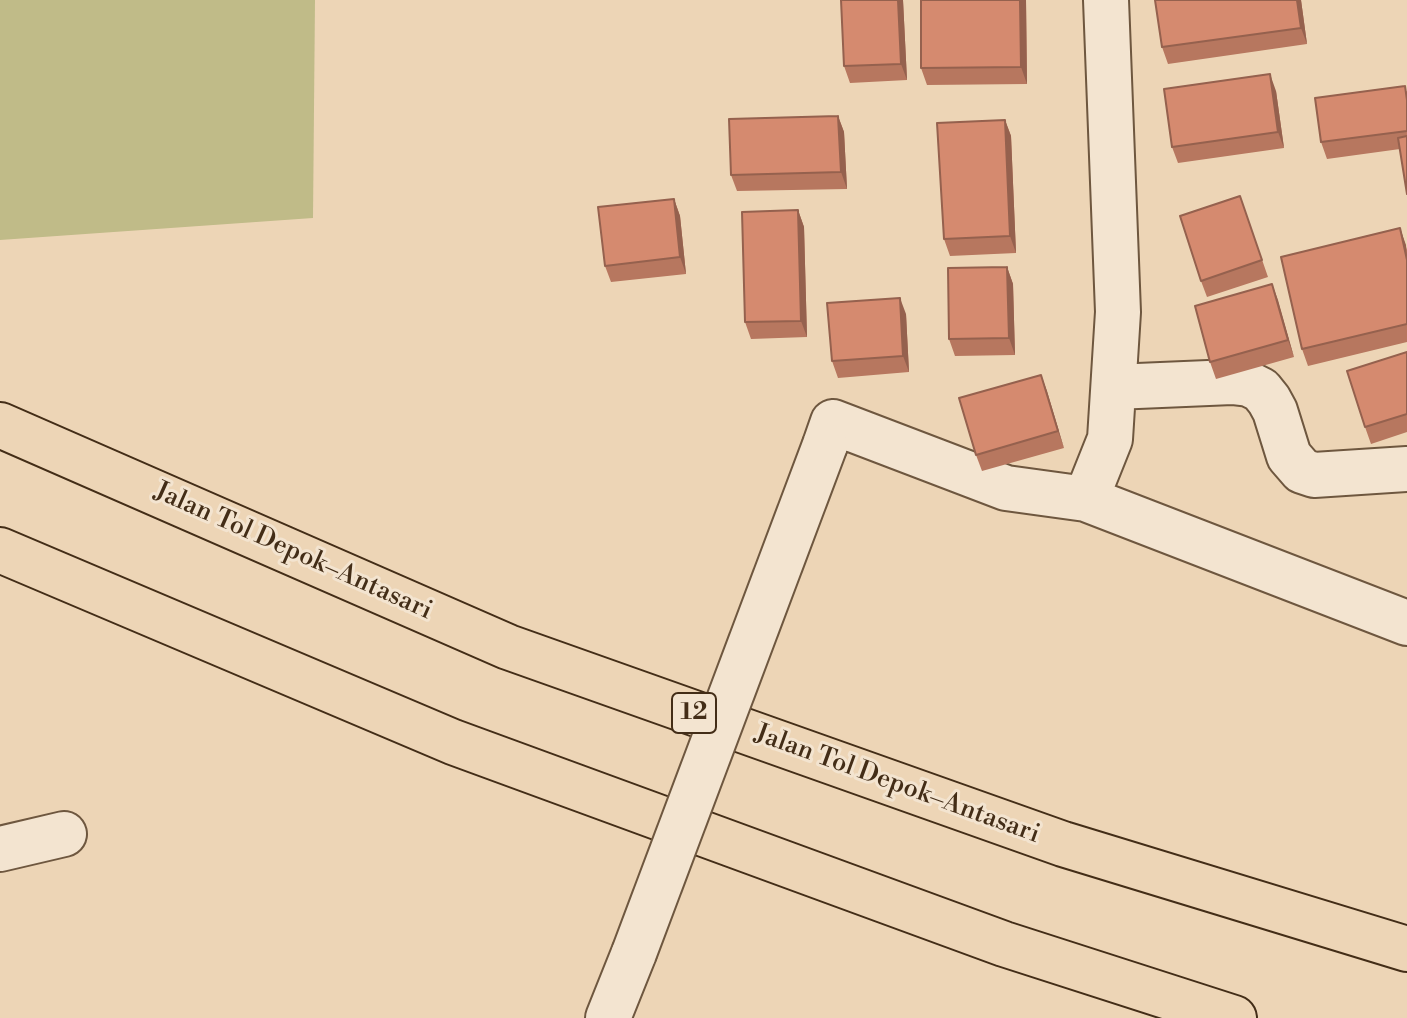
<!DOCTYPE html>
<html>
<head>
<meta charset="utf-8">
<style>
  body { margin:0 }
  canvas { display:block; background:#edd5b6 }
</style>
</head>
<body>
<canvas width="1407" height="1018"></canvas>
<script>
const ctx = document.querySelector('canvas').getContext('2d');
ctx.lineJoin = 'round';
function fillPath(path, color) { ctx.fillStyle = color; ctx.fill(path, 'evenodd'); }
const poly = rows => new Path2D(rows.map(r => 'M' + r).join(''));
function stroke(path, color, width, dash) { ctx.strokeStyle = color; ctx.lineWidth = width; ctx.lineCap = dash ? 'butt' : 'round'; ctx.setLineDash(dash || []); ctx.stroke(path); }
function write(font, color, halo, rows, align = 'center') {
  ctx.font = font + ' "Libre Bodoni",serif'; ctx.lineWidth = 6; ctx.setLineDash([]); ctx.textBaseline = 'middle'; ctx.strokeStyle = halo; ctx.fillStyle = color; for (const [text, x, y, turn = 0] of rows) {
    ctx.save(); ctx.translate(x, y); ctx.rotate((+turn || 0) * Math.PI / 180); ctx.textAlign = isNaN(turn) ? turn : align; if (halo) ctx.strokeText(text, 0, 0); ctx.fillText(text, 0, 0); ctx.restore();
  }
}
const green = poly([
  [0,0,315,0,313,218,0,240]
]);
const minor = poly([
  [1114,387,1232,382,1249,384,1261,390,1269,400,1275,411,1289,456,1302,471,1314,475,1407,469],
  [825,445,833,422,1006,488,1086,499,1110,439,1118,312,1106,0],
  [1086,499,1407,623],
  [0,849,64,834],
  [608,1018,634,953]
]);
const motorway = poly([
  [0,425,508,647,1063,844,1407,949],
  [0,550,453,742,1004,944,1234,1018]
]);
const minorBridge = poly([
  [634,953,825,445]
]);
const wall = poly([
  [903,0,907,80,850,83,844,66],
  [1026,0,1027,84,927,85,921,68],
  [1301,0,1307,44,1168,64,1162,47],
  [1276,91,1284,148,1178,163,1172,147],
  [1407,91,1407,194,1400,149,1327,159,1321,142],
  [838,116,844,132,847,189,737,191,731,175],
  [1005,120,1011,136,1016,253,950,256,944,239],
  [1240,196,1268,277,1207,297,1201,281],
  [674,199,680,216,686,274,611,282,605,266],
  [798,210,804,227,807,337,751,339,745,322],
  [1400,228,1407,250,1407,342,1308,366,1302,349],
  [1007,267,1013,284,1015,355,955,356,949,339],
  [1272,284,1294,357,1216,379,1210,362],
  [906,314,909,372,838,378,832,361],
  [1407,352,1407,432,1371,444,1365,427],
  [1041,375,1064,448,982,471,976,455]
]);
const shadedWall = poly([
  [898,0,903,0,907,80,901,64],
  [1020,0,1026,0,1027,84,1021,67],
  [1297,0,1301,0,1307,44,1301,28],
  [1270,74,1276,91,1284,148,1278,132],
  [838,116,844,132,847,189,841,172],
  [1005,120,1011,136,1016,253,1010,236],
  [674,199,680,216,686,274,680,257],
  [798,210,804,227,807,337,801,321],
  [1400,228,1406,245,1407,260],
  [1007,267,1013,284,1015,355,1009,338],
  [1272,284,1278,300,1294,357,1288,340],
  [900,298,906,314,909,372,903,356],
  [1041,375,1047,391,1064,448,1058,431]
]);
const building = poly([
  [841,0,898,0,901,64,844,66,841,0],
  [921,0,1020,0,1021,67,921,68,921,0],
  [1155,0,1297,0,1301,28,1162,47,1155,0],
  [1270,74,1278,132,1172,147,1164,89,1270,74],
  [1405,86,1407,100,1407,131,1321,142,1315,98,1405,86],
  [838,116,841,172,731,175,729,119,838,116],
  [1005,120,1010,236,944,239,937,123,1005,120],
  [1407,136,1407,194,1398,138,1407,136],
  [1240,196,1262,260,1201,281,1180,216,1240,196],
  [674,199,680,257,605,266,598,207,674,199],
  [798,210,801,321,745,322,742,212,798,210],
  [1400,228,1407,260,1407,324,1302,349,1281,257,1400,228],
  [1007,267,1009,338,949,339,948,268,1007,267],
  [1272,284,1288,340,1210,362,1195,306,1272,284],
  [900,298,903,356,832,361,827,303,900,298],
  [1407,352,1407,414,1365,427,1347,371,1407,352],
  [1041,375,1058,431,976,455,959,398,1041,375]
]);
const shields = [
  [694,713,44]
];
const shieldNames = [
  ["12",694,713]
];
const streetNames = [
  ["Jalan Tol Depok–Antasari",293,552,24],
  ["Jalan Tol Depok–Antasari",897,785,20]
];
fillPath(green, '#c0bb88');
stroke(minor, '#6e573f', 48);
stroke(motorway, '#432d17', 48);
stroke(minor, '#f3e4d0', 44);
stroke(motorway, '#edd5b6', 44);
stroke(minorBridge, '#6e573f', 48, []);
stroke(minorBridge, '#f3e4d0', 44);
fillPath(wall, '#b7775f');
fillPath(shadedWall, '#95614e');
fillPath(building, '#d58a6f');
stroke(building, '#95614e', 2);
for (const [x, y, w] of shields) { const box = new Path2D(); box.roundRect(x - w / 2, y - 20, w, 40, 6); ctx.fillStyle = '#f3e4d0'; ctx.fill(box); stroke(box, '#432d17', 2); }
write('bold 24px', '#432d17', null, shieldNames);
write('26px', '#432d17', '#f3e4d0', streetNames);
</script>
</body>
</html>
